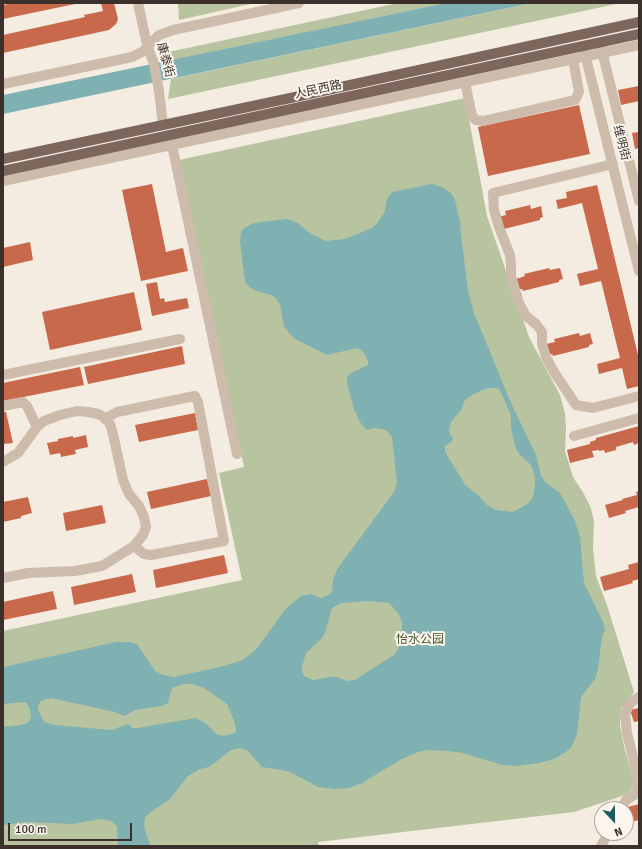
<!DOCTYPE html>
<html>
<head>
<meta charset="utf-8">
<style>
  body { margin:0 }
  #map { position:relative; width:642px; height:849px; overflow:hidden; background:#f4ebe1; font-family:Signika,sans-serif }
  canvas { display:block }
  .frame { position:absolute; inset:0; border:4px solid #3b302b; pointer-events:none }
  .north { position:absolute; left:594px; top:801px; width:40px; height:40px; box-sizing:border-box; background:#fbf5ee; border:1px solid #aea6a0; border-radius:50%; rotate:158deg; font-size:11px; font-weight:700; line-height:16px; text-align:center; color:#3b302b }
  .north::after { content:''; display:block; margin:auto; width:14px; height:18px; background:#1f5a5e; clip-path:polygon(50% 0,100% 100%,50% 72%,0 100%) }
  .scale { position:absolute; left:8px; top:823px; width:124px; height:18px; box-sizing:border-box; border:2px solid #3b302b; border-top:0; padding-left:5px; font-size:12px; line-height:14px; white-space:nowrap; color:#3b302b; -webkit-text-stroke:3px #fbf5ee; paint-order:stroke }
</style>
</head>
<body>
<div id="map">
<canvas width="642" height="849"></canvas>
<div class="frame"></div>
<div class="north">N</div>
<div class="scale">100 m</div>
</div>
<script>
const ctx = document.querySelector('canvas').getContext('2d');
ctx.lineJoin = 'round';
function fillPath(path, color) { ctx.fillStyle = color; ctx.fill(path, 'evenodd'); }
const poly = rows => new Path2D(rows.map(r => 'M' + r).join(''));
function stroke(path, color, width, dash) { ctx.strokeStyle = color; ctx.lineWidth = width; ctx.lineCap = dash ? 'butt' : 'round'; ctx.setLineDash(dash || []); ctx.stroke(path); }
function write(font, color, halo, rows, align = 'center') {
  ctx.font = font + ' Signika,"Noto Sans SC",sans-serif'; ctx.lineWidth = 4; ctx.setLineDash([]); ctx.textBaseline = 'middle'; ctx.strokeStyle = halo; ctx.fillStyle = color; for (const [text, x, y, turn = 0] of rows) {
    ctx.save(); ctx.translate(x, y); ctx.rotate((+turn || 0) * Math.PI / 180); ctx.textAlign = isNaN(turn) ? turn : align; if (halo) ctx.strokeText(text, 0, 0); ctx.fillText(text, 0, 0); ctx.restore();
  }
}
const green = poly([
  [178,3,255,3,179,20],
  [398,3,446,3,169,61,161,60,160,56,164,53],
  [532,3,621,3,168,99,171,79],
  [465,98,487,216,529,337,560,395,565,413,566,428,565,451,573,477,584,494,591,508,594,522,593,549,596,576,607,605,634,692,621,709,620,725,624,746,635,785,631,791,625,795,574,812,318,842,319,846,3,846,3,631,242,580,219,473,244,467,179,160]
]);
const water = poly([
  [446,3,532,3,3,114,3,95],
  [432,184,442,187,451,193,455,200,460,222,461,234,468,291,474,313,511,403,536,455,541,476,546,483,560,493,575,521,580,537,584,583,603,622,605,630,602,636,598,669,595,679,581,697,577,734,572,746,566,752,554,759,539,763,516,766,502,765,463,753,449,751,427,750,418,752,402,759,362,783,349,788,335,789,318,787,288,771,262,767,248,751,240,748,231,750,209,767,200,769,188,776,170,799,155,809,145,817,144,826,150,846,118,846,117,827,112,821,100,819,72,824,27,822,3,825,3,727,21,725,29,722,31,717,30,709,26,702,3,704,3,667,116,642,128,642,137,644,155,671,163,675,174,677,224,666,242,660,252,653,259,646,284,611,290,605,301,596,311,594,321,598,330,594,332,591,333,579,338,568,394,492,397,483,392,437,387,431,382,429,374,428,366,430,360,422,354,409,347,383,347,377,351,373,368,365,368,362,365,354,360,349,357,348,327,355,297,340,290,334,284,326,280,305,276,298,271,295,257,291,249,287,245,282,240,241,241,232,244,228,254,223,287,219,298,223,311,234,326,241,345,239,372,228,378,222,385,211,387,199,392,192],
  [487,388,495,388,499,389,504,399,511,415,511,428,516,449,520,455,528,462,532,467,535,477,535,486,533,497,529,503,513,512,496,510,487,505,479,496,465,485,452,463,449,459,445,451,445,446,452,441,453,439,449,431,451,422,461,410,465,400,472,395],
  [368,601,389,603,399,614,402,623,402,635,399,647,394,655,355,680,347,681,337,677,330,677,313,680,304,676,302,671,302,667,306,653,322,638,325,633,332,608,341,603],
  [183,684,192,684,204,688,227,704,235,723,236,731,235,733,223,736,216,734,207,724,196,718,137,728,132,728,129,724,125,725,112,730,54,725,44,722,38,710,38,706,41,701,51,698,115,712,125,716,135,710,161,706,168,703,172,688]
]);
const building = poly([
  [13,3,75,3,75,4,3,19,3,5],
  [101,3,114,3,118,19,116,24,109,30,3,53,3,35,85,17,84,15,103,11],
  [639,86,639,101,621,105,618,90],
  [579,105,590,154,488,176,478,127],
  [639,132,639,148,635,149,632,133],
  [152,184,166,252,183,248,188,271,141,281,122,190],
  [597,185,639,359,639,386,627,389,622,368,599,374,597,364,620,358,601,281,580,286,577,274,598,269,582,203,558,209,556,200,567,198,566,192],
  [530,205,531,209,541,206,543,217,540,218,540,220,504,229,498,217,506,215,505,211],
  [30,242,33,260,3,267,3,248],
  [549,268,550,270,560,268,563,279,559,280,559,282,523,291,522,289,519,289,516,279,525,276,524,274],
  [157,282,160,299,164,298,165,302,187,298,189,308,152,316,146,284],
  [134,292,142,330,50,350,42,312],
  [579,333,580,336,590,333,593,344,589,345,589,347,553,356,552,354,549,355,546,344,555,342,554,339],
  [182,346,185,364,88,384,84,367],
  [80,367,84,385,3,401,3,383],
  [3,412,6,412,13,443,3,444],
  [195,413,198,430,139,442,135,425],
  [639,426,639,443,634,445,633,442,616,447,616,450,605,453,604,450,599,451,599,450,592,451,594,457,570,463,567,450,590,444,590,442,596,440,596,438],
  [86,435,88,447,75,450,76,454,61,457,60,453,50,455,47,443,58,441,58,439,73,436,73,438],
  [207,479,211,496,151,509,147,492],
  [639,491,639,507,625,511,626,513,609,518,605,505,623,500,622,499,637,495,636,492],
  [28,497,32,513,21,516,21,518,3,522,3,502],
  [102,505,106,523,66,531,63,513],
  [224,555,228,573,156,588,153,570],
  [639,562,639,579,632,581,633,583,604,591,600,577,629,569,628,565],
  [132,574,136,592,74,605,71,587],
  [53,591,57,609,3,620,3,602],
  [639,708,639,721,634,722,630,710],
  [639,804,639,820,631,822,628,807]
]);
const minor = poly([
  [138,3,147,45,154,64,159,91,163,125],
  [601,47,639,201],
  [584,50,639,271],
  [465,82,472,116,476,120,483,121,575,100,579,92,573,59],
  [3,84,132,57,142,52,159,35,173,30,299,3],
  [172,145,237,454],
  [613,164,493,193,494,210,499,227,510,255,511,263,511,276,519,303,526,316,536,324,542,332,542,344,546,357,554,372,576,405,593,408,639,396],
  [3,181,639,45],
  [3,375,180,339],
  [3,406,23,402,27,406,37,427],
  [105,419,117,412,195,396,198,402,224,541,151,555,144,554,134,546],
  [574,436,639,418],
  [3,462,18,453,37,427,44,421,60,415,77,411,88,412,98,414,104,417,110,424,113,434,123,480,129,494,139,506,144,517,146,527,143,535,134,546,102,566,75,571,28,573,3,578],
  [621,809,626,800,636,794,638,790,637,774,627,733,625,714,630,703,639,697],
  [601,846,608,833]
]);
const major = poly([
  [3,159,295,97,639,22],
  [3,171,639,34]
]);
const streetNames = [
  ["康泰街",165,60,75],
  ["人民西路",318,90,-12],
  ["维明街",621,143,76]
];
const parkNames = [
  ["怡水公园",420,640]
];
fillPath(green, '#b8c4a0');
fillPath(water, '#7fb0b2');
fillPath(building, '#c8694b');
stroke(minor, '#cdbbac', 10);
stroke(major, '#7d675c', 10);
write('12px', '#3b302b', '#fbf5ee', streetNames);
write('12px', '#4a5a2e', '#fbf5ee', parkNames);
</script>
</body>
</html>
